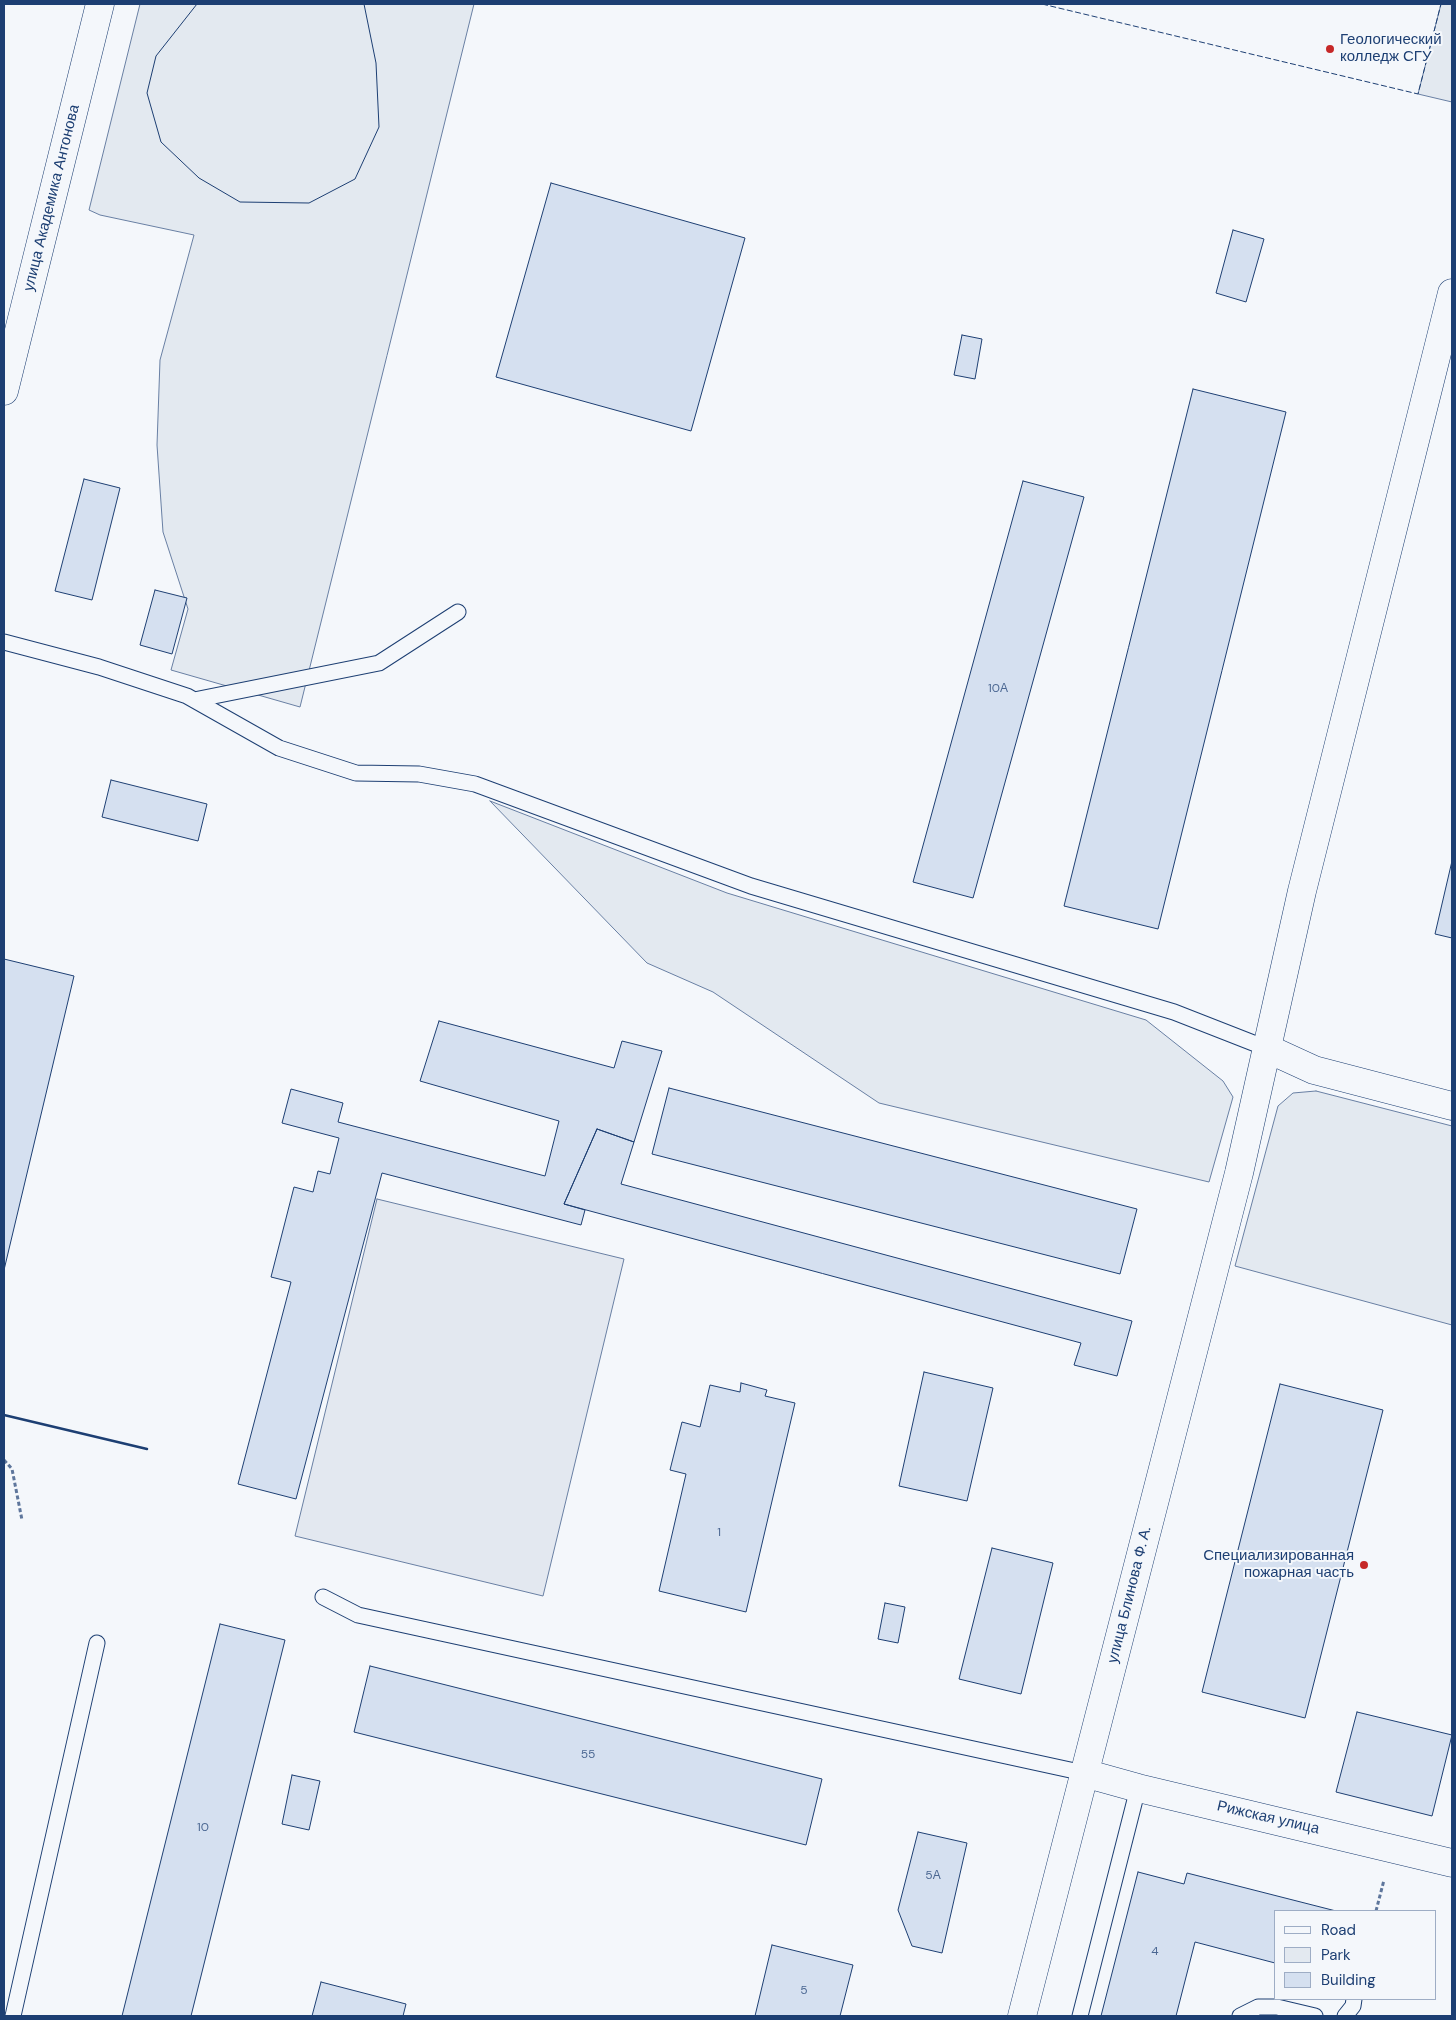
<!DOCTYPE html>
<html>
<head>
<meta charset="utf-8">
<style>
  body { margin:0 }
  #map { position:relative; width:1456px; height:2020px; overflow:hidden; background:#f4f7fb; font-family:"DM Sans",sans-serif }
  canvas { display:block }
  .frame { position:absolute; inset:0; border:5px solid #1d3f73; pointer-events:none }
  .legend { position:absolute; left:1274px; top:1910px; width:162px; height:90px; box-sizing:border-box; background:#f4f7fb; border:1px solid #9eadc5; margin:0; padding:6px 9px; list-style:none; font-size:15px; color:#1d3f73 }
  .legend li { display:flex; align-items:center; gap:10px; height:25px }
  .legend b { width:25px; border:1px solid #9eadc5 }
</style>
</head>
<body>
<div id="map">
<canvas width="1456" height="2020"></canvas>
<div class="frame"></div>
<ul class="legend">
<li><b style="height:6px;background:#f4f7fb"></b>Road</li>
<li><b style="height:14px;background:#e3e9f0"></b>Park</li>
<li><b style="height:14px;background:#d5e0f0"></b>Building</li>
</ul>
</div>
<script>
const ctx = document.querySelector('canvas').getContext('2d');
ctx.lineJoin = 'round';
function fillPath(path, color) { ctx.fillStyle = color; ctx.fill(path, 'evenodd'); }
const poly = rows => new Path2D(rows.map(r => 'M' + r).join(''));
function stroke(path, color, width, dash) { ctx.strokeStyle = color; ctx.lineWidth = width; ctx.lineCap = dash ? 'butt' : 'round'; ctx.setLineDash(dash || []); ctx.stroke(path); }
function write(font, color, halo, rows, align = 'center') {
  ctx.font = font + ' "DM Sans",sans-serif'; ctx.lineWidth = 4; ctx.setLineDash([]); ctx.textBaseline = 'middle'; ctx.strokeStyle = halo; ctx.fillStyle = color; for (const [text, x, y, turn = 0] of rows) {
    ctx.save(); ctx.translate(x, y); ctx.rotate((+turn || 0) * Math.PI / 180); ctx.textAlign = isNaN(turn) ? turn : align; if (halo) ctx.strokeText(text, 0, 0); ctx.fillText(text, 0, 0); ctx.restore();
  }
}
const green = poly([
  [140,4,474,4,300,707,171,670,188,609,163,532,157,445,160,360,194,235,100,215,89,210,140,4],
  [1441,4,1452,4,1452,102,1418,94,1441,4],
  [490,801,727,893,1146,1020,1223,1081,1233,1097,1209,1182,879,1103,713,992,647,963,490,801],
  [1316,1091,1452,1126,1452,1325,1235,1266,1278,1106,1293,1093,1316,1091]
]);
const parking = poly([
  [377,1199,624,1259,543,1596,295,1536,377,1199]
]);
const building = poly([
  [551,183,745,238,691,431,496,377,551,183],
  [1233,230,1264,239,1246,302,1216,293,1233,230],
  [962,335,982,339,975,379,954,375,962,335],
  [1193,389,1286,412,1158,929,1064,906,1193,389],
  [84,479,120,488,92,600,55,591,84,479],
  [1023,481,1084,497,973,898,913,882,1023,481],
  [155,590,187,598,172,654,140,645,155,590],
  [111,780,207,804,198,841,102,817,111,780],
  [1452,861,1452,938,1435,934,1452,861],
  [4,959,74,976,4,1270,4,959],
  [439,1021,614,1068,622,1041,662,1051,634,1142,597,1129,564,1204,585,1210,581,1225,382,1173,296,1499,238,1484,291,1282,271,1277,294,1187,313,1192,318,1171,330,1174,339,1138,282,1123,291,1089,343,1103,338,1122,545,1176,559,1121,420,1081,439,1021],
  [669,1088,1137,1209,1120,1274,652,1154,669,1088],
  [597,1129,634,1142,621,1184,1132,1321,1117,1376,1074,1365,1081,1343,564,1204,597,1129],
  [924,1372,993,1388,967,1501,899,1486,924,1372],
  [741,1383,767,1390,765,1396,795,1403,746,1612,659,1591,686,1474,670,1470,682,1422,700,1427,710,1385,740,1392,741,1383],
  [1280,1384,1383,1410,1305,1718,1202,1692,1280,1384],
  [992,1548,1053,1563,1021,1694,959,1679,992,1548],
  [885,1603,905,1607,898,1643,878,1639,885,1603],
  [220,1624,285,1640,191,2016,122,2016,220,1624],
  [370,1666,822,1779,806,1845,354,1732,370,1666],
  [1357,1712,1452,1735,1432,1816,1336,1792,1357,1712],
  [292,1775,320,1781,309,1830,282,1824,292,1775],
  [918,1832,967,1843,942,1953,912,1946,898,1910,918,1832],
  [1138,1872,1184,1884,1187,1873,1336,1911,1275,1911,1275,1963,1195,1942,1176,2016,1101,2016,1138,1872],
  [772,1945,853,1965,840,2016,755,2016,772,1945],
  [321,1982,406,2004,403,2016,312,2016,321,1982]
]);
const path = poly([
  [4,1460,12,1469,22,1520],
  [1376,1911,1384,1880]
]);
const lane = poly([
  [4,642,99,667,187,696,279,748,356,773,419,774,475,784,751,886,1174,1012,1266,1048],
  [194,700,379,663,458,612],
  [323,1597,358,1615,1084,1773],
  [13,2016,97,1643],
  [1080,2016,1138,1788],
  [1240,2016,1258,2007,1277,2007,1315,2016],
  [1345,2016,1353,2006,1354,1999]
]);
const street = poly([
  [1266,1048,1314,1070,1452,1106],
  [1084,1773,1138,1788,1452,1863],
  [1022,2016,1239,1173,1302,891,1452,293]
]);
const secondary = poly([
  [4,391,100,4]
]);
const tram = poly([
  [197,4,156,56,147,93,161,142,199,178,240,202,309,203,355,179,379,127,376,63,364,4]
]);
const fence = poly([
  [1042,4,1418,94,1441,4]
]);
const wall = poly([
  [4,1415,147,1449]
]);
const markers = [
  [1330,49,5,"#c62828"],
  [1364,1565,5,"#c62828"]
];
const numberNames = [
  ["10А",998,689],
  ["1",719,1533],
  ["55",588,1755],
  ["10",203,1828],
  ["5А",933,1876],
  ["4",1155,1952],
  ["5",804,1991]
];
const poiNames = [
  ["Геологический",1340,40],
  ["колледж СГУ",1340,57],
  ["Специализированная",1354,1556,"right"],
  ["пожарная часть",1354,1573,"right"]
];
const streetNames = [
  ["улица Академика Антонова",52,198,-76],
  ["улица Блинова Ф. А.",1130,1595,-76],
  ["Рижская улица",1268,1818,13]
];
fillPath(green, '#e3e9f0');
stroke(green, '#687fa3', 1);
fillPath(parking, '#e3e8f0');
stroke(parking, '#687fa3', 1);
fillPath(building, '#d5e0f0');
stroke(building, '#1d3f73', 1);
stroke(lane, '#1d3f73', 17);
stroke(street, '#1d3f73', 29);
stroke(secondary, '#1d3f73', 29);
stroke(path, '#5e769c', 3, [4, 2.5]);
stroke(lane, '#f4f7fb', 15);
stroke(street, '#f4f7fb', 28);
stroke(secondary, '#f4f7fb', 28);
stroke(tram, '#1d3f73', 1);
stroke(fence, '#1d3f73', 1, [6, 2.5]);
stroke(wall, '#1d3f73', 2.5);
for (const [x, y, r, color] of markers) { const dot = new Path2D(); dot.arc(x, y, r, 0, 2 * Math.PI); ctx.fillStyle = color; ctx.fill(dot); stroke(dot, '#f4f7fb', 2); }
write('12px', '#4b6792', null, numberNames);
write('15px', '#1d3f73', '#f4f7fb', poiNames, 'left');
write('15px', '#1d3f73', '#f4f7fb', streetNames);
</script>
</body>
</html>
